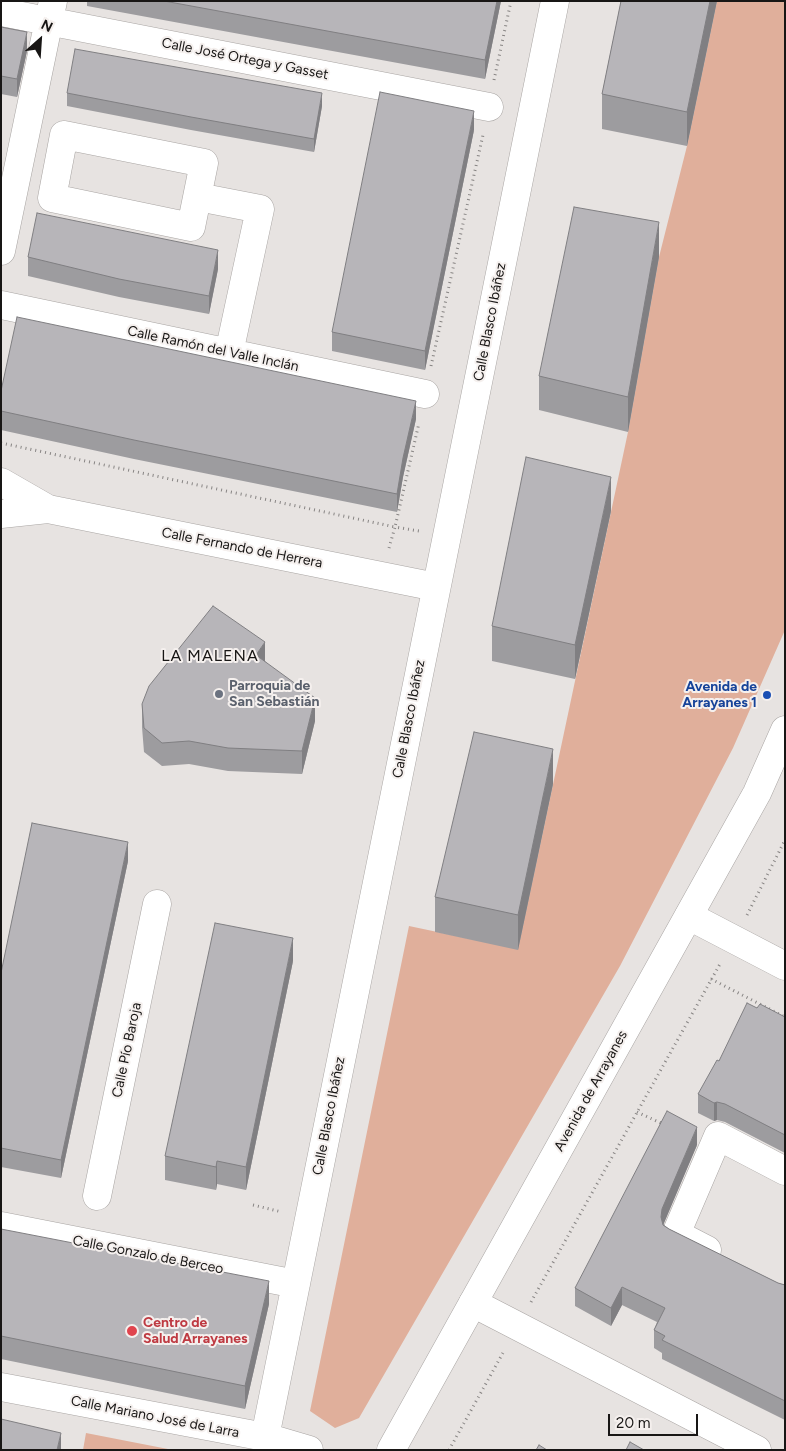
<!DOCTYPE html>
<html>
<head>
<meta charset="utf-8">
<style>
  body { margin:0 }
  #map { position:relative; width:786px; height:1451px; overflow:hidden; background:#e7e3e1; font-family:Figtree,sans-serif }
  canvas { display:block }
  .frame { position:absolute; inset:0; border:2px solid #181615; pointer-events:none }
  .north { position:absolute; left:15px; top:15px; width:50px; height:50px; -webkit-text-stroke:4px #f5f0ee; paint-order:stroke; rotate:26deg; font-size:14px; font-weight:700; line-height:20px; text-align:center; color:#181615 }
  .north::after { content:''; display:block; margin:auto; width:18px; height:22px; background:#181615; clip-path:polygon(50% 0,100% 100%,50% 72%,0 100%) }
  .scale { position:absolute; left:608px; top:1414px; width:90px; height:22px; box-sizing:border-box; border:2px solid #181615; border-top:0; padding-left:6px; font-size:15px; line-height:18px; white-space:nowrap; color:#181615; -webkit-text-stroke:4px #f5f0ee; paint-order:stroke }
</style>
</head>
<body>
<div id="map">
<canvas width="786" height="1451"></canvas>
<div class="frame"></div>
<div class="north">N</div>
<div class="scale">20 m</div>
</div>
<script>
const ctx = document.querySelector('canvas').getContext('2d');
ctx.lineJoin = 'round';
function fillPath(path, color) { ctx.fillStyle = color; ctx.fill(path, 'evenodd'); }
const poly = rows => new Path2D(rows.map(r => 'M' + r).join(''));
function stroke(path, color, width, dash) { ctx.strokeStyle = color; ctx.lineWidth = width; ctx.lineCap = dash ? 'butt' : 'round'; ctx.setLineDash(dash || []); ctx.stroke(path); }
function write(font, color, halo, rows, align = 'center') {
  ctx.font = font + ' Figtree,sans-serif'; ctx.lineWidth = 4; ctx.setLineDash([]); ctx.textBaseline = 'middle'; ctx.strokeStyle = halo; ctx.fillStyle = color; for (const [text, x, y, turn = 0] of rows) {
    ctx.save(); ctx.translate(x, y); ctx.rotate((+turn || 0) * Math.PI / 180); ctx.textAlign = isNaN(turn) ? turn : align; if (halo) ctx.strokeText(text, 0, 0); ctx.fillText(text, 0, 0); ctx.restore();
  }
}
const green = poly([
  [717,1,785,1,785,630,733,748,620,966,359,1418,335,1428,310,1411,409,926,518,949,628,432,659,257,687,146],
  [86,1433,173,1450,83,1450]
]);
const path = poly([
  [494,80,511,1],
  [431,366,483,135],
  [1,443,395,527,419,423],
  [389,548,395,527,419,531],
  [747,915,785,840],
  [711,979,785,1017],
  [637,1112,663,1124],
  [253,1205,282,1212],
  [531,1302,720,964],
  [449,1450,504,1351]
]);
const street = poly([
  [1,12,489,107],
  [64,135,204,163,191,227,52,198,64,135],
  [198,197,260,209,229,353],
  [1,251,53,1],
  [1,305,425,394],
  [1,482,48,509],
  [1,514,48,509,436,587],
  [689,916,785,966],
  [97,1196,157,904],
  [1,1226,296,1284],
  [707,1250,676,1234,718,1136,785,1171],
  [473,1303,757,1450],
  [1,1387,265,1437,309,1450],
  [265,1437,555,1]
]);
const secondary = poly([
  [391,1450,757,793,785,730]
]);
const wall = poly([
  [87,1,501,1,485,79,87,6],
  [621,1,717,1,687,146,602,129,602,94],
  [1,27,27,51,17,97,1,94],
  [67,93,322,106,314,152,191,130,67,106],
  [474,130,425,370,332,351,332,332],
  [28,257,218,269,209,314,119,297,28,276],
  [659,257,628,432,539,410,539,376],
  [1,391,416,419,403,477,397,512,134,459,1,430],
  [611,511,575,679,492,661,492,626],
  [265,661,315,721,302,774,228,771,189,764,162,766,144,752,142,727,142,704],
  [553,784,518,950,435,932,435,897],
  [128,861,61,1178,1,1167,1,973],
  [293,961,246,1190,217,1184,216,1190,165,1180,165,1156],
  [757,1008,785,1017,785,1153,725,1122,717,1120,714,1121,698,1113,698,1094,719,1061],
  [697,1145,663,1224,669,1229,778,1283,785,1285,785,1420,662,1359,662,1353,654,1348,654,1330,657,1322,622,1305,611,1326,575,1306,575,1288],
  [1,1229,269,1304,245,1409,1,1359]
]);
const shadedWall = poly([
  [497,1,501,1,485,79,485,60],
  [710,1,717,1,687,146,687,112],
  [27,32,27,51,17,97,17,79],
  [322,93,322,106,314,152,314,139],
  [474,111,474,130,425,370,425,351],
  [659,222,659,257,628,432,628,397],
  [218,250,218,269,209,314,209,296],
  [416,401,416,419,403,477,397,512,397,494,403,458],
  [611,477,611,511,575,679,575,645],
  [265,642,265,665,256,655],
  [315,698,315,721,302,774,302,751],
  [553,749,553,784,518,950,518,915],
  [128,842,128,861,61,1178,61,1160],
  [293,938,293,961,246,1190,246,1167],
  [717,1102,717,1120,714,1121,714,1103],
  [697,1127,697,1145,662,1228,661,1217,662,1209],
  [217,1161,217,1184,216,1190,216,1167],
  [269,1281,269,1304,245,1409,245,1386],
  [622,1287,622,1305,611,1326,611,1308],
  [61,1433,61,1450,57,1450]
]);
const building = poly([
  [164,1,497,1,485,60,164,1],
  [621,1,710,1,687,112,602,94,621,1],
  [1,27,27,32,17,79,1,76,1,27],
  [75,49,322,93,314,139,191,117,67,93,75,49],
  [380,92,474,111,425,351,332,332,380,92],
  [574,207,659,222,628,397,539,376,574,207],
  [37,213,218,250,209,296,119,279,28,257,37,213],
  [17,317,416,401,403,458,397,494,134,440,1,411,1,391,17,317],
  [526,457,611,477,575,645,492,626,526,457],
  [213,606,265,642,256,655,315,698,302,751,228,748,189,741,162,743,144,728,142,704,149,686,213,606],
  [474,732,553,749,518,915,435,897,474,732],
  [32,823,128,842,61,1160,1,1148,1,973,32,823],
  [215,923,293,938,246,1167,217,1161,216,1167,165,1156,215,923],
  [747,1003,757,1008,760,1004,785,1017,785,1135,725,1104,717,1102,714,1103,698,1094,717,1060,719,1061,747,1003],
  [667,1111,697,1127,662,1209,661,1217,663,1225,669,1229,778,1283,785,1285,785,1401,662,1340,665,1336,654,1330,665,1308,622,1287,611,1308,575,1288,667,1111],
  [1,1229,269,1281,245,1386,1,1336,1,1229],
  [1,1419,61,1433,57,1450,1,1450,1,1419],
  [630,1442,644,1450,626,1450,630,1442],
  [539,1445,547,1450,536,1450,539,1445]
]);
const markers = [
  [219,694,5,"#6b7280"],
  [767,695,5,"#1a4fb4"],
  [132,1331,6,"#e0444e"]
];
const streetNames = [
  ["Calle José Ortega y Gasset",245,59,11],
  ["Calle Blasco Ibáñez",490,322,-79],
  ["Calle Ramón del Valle Inclán",213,349,12],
  ["Calle Fernando de Herrera",242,548,11],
  ["Calle Blasco Ibáñez",409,719,-79],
  ["Calle Pío Baroja",127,1050,-78],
  ["Avenida de Arrayanes",591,1091,-61],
  ["Calle Blasco Ibáñez",329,1116,-79],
  ["Calle Gonzalo de Berceo",148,1255,11],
  ["Calle Mariano José de Larra",155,1417,11]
];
const worshipNames = [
  ["Parroquia de",229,686],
  ["San Sebastián",229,702]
];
const transitNames = [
  ["Avenida de",757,687],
  ["Arrayanes 1",757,703]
];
const healthNames = [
  ["Centro de",143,1323],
  ["Salud Arrayanes",143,1339]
];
const quarterNames = [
  ["LA MALENA",210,656]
];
fillPath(green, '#e0af9b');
stroke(street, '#a9a5a3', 29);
stroke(secondary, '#a9a5a3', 29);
stroke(path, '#878483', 3, [1, 4]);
stroke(street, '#fff', 28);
stroke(secondary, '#fff', 28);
fillPath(wall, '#9d9c9f');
fillPath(shadedWall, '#807f82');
fillPath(building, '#b7b5b9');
stroke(building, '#807f82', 1);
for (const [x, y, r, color] of markers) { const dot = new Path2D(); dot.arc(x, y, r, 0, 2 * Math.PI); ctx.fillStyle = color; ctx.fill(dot); stroke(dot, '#f5f0ee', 2); }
write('14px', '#181615', '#f5f0ee', streetNames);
write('bold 14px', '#5b616d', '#f5f0ee', worshipNames, 'left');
write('bold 14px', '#164399', '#f5f0ee', transitNames, 'right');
write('bold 14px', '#be3a42', '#f5f0ee', healthNames, 'left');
ctx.letterSpacing = '1px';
write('16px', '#181615', '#f5f0ee', quarterNames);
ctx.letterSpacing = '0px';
</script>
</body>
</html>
